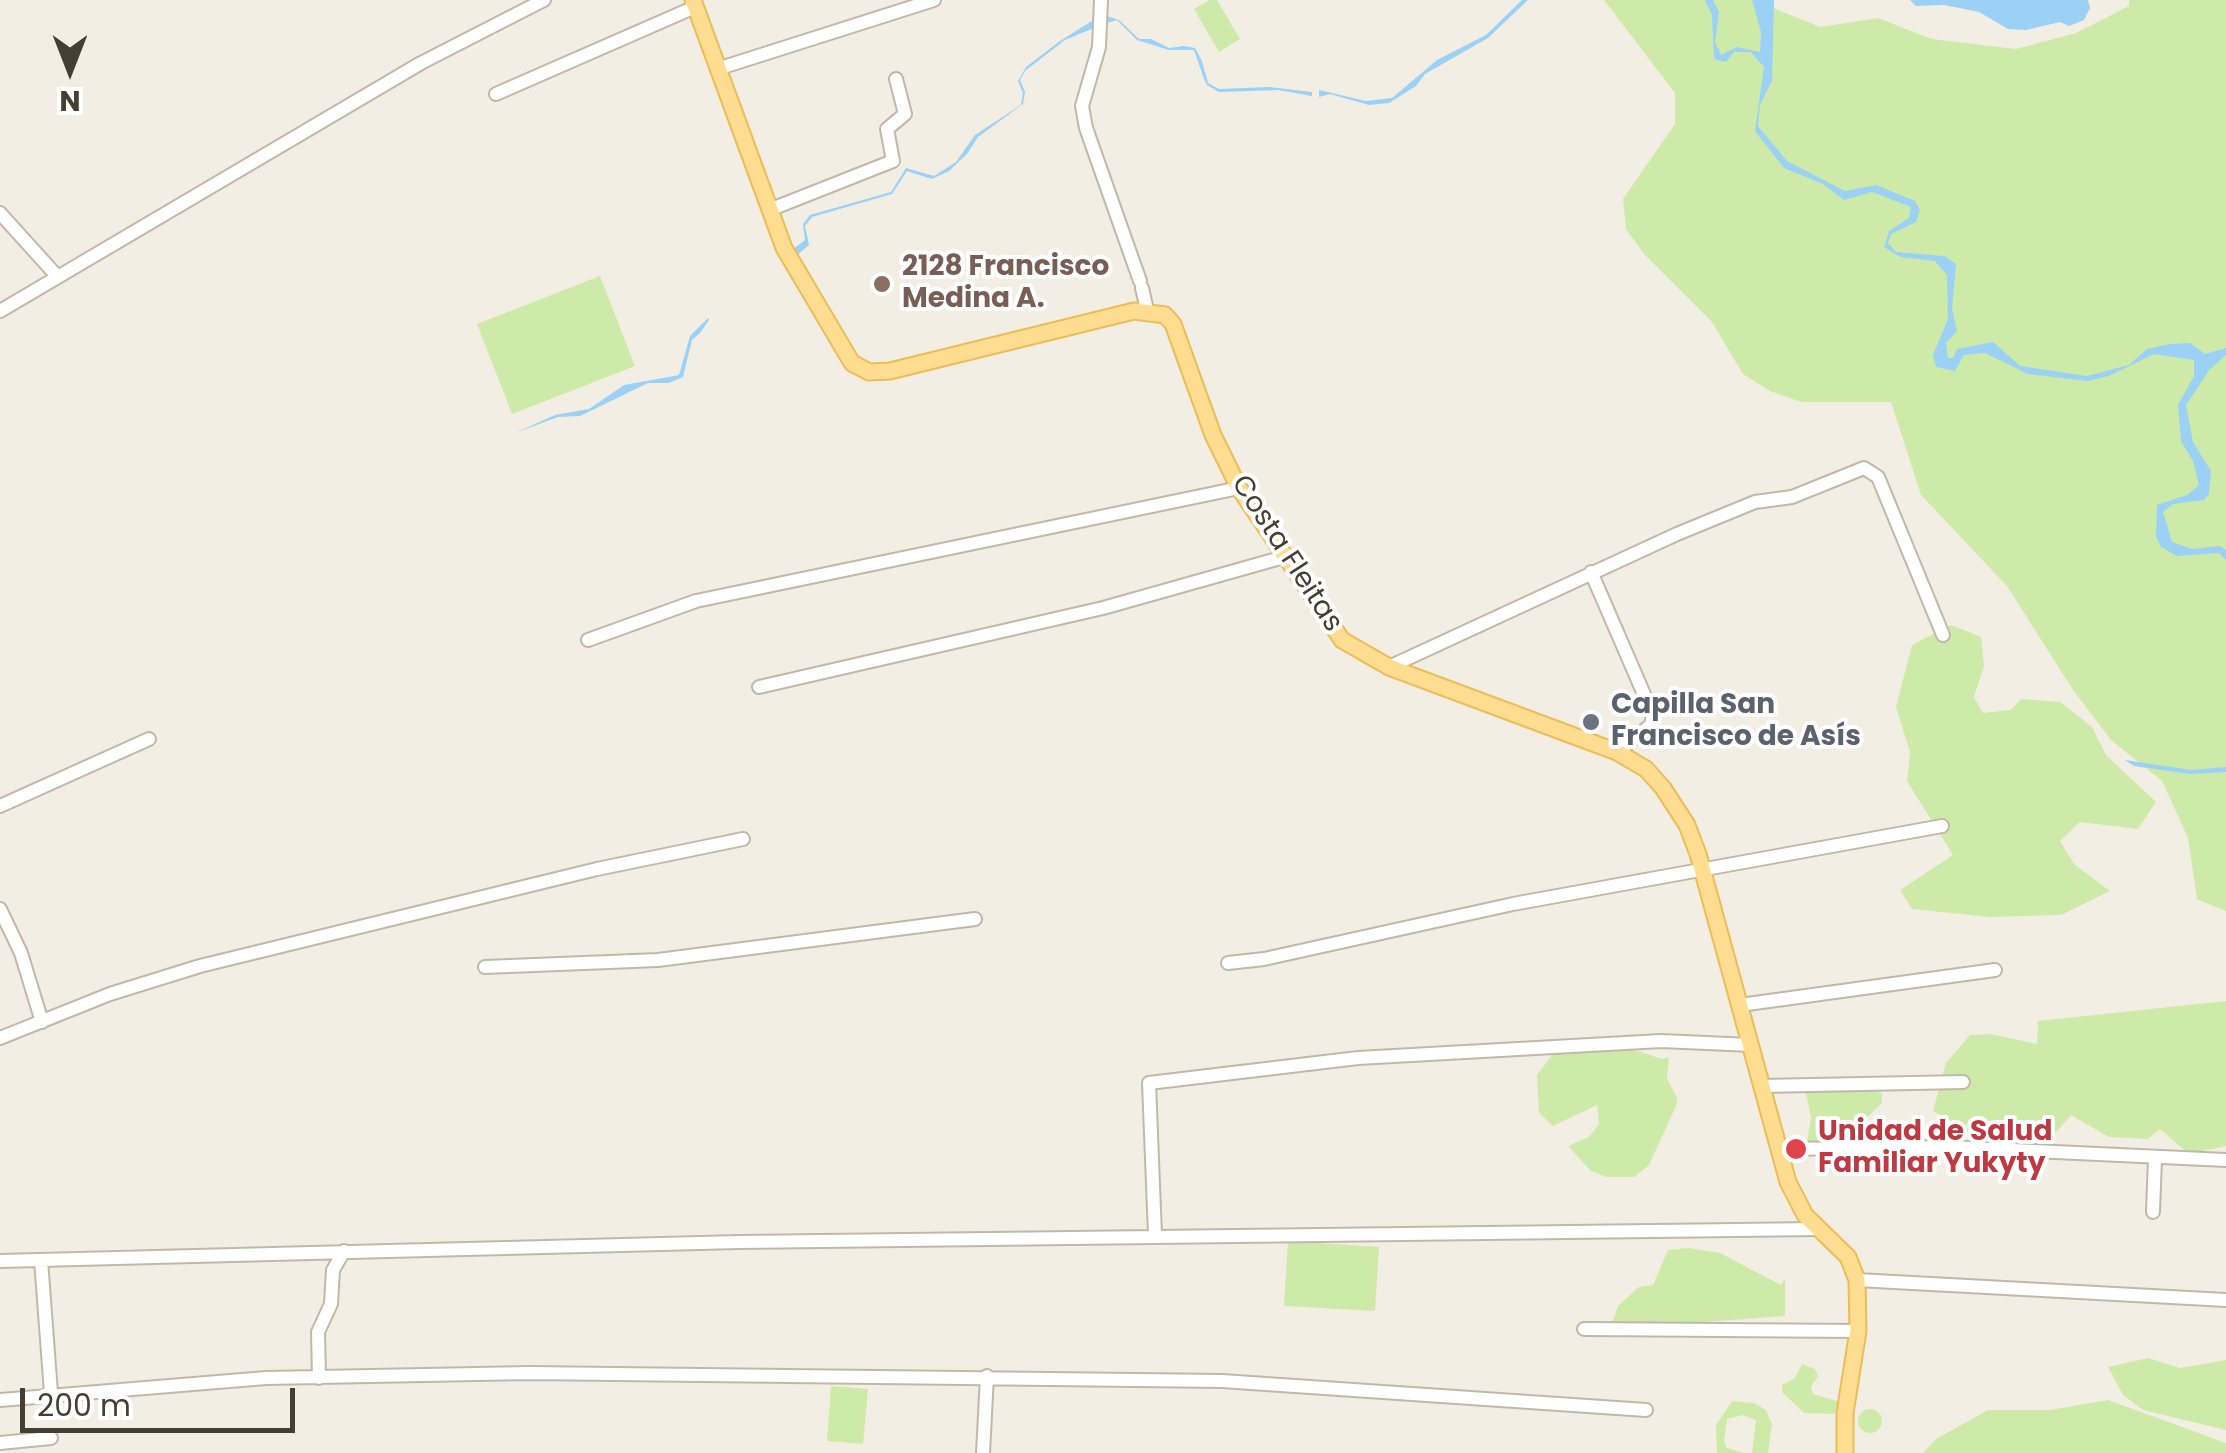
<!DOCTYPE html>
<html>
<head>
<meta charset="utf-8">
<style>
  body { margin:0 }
  #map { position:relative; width:2226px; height:1453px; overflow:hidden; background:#f3eee3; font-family:Poppins,sans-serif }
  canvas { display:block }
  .north { position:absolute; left:20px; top:20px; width:100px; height:100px; -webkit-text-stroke:8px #fff; paint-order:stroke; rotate:180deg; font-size:28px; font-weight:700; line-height:40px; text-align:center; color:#453e33 }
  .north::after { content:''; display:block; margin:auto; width:35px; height:45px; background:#453e33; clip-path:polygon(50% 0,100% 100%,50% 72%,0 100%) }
  .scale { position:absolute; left:20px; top:1388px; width:275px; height:45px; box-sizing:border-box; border:5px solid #453e33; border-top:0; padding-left:12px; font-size:30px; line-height:35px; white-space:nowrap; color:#453e33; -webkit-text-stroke:8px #fff; paint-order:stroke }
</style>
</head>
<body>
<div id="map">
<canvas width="2226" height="1453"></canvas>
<div class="north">N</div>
<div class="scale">200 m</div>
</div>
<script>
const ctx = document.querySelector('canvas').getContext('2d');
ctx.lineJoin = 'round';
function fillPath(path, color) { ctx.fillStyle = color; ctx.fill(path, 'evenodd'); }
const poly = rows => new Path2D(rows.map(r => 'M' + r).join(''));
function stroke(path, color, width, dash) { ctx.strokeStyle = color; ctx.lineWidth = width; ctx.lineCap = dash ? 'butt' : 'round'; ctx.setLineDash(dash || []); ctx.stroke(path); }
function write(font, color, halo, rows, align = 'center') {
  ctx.font = font + ' Poppins,sans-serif'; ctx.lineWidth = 8; ctx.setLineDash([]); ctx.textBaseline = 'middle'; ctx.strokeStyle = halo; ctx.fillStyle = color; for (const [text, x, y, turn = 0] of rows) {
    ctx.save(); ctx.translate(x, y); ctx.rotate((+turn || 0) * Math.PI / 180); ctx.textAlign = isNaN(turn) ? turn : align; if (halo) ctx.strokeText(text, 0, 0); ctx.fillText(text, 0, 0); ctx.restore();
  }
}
const green = poly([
  [1210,0,1217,0,1240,39,1219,52,1194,9],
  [1604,0,1754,0,1820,27,1878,18,1932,39,2016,49,2076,33,2129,6,2129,0,2226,0,2226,911,2197,899,2188,838,2162,781,2111,740,2073,690,2007,586,1921,495,1891,402,1801,402,1770,391,1743,374,1712,322,1645,255,1626,229,1623,199,1675,124,1675,93],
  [600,276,635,366,512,414,477,324],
  [1951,625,1981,637,1984,666,1974,697,1983,713,2011,710,2021,699,2060,702,2092,727,2106,755,2156,802,2138,829,2080,822,2060,841,2074,864,2110,891,2061,915,1989,917,1912,909,1900,890,1953,855,1907,781,1910,752,1896,707,1912,645],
  [2226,1001,2226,1146,2189,1154,2160,1129,2148,1139,2109,1137,2071,1115,2050,1139,2027,1130,2005,1141,1973,1141,1966,1130,1933,1111,1946,1063,1970,1035,1990,1034,2037,1044,2038,1021],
  [1623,1046,1662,1059,1669,1057,1667,1079,1677,1097,1676,1106,1649,1165,1634,1177,1607,1177,1591,1171,1568,1146,1589,1137,1599,1124,1597,1105,1553,1126,1539,1113,1537,1075,1553,1054],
  [1851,1077,1882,1094,1882,1103,1850,1134,1807,1142,1811,1117,1806,1094,1822,1084],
  [1288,1241,1379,1247,1375,1311,1284,1306],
  [1689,1248,1720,1253,1781,1285,1785,1278,1785,1316,1650,1326,1612,1323,1618,1306,1639,1287,1653,1285,1668,1250],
  [2148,1358,2180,1368,2226,1360,2226,1430,2143,1410,2123,1395,2108,1367],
  [1802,1364,1815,1369,1818,1376,1811,1387,1813,1394,1840,1402,1834,1414,1804,1413,1782,1392,1782,1385,1795,1378],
  [831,1386,868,1389,863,1444,827,1441],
  [2108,1400,2226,1443,2226,1453,1923,1453,1936,1439,1988,1410,2050,1410],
  [1732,1401,1754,1403,1766,1410,1772,1424,1768,1453,1752,1453,1756,1420,1742,1415,1727,1419,1724,1441,1727,1448,1745,1453,1717,1453,1716,1425],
  '1858 1421a12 12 0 1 1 24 0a12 12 0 1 1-24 0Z'
]);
const water = poly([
  [1522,0,1528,0,1488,38,1425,74,1416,86,1389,103,1369,105,1330,94,1319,97,1319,90,1366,101,1392,98,1437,60,1486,35],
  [1705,0,1713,0,1719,12,1715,42,1721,55,1737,47,1760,52,1761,32,1752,0,1774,0,1772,81,1760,105,1758,126,1787,161,1845,191,1876,185,1915,201,1920,210,1916,222,1891,234,1888,243,1896,252,1944,256,1956,264,1952,308,1957,331,1946,343,1948,358,1953,358,1957,349,1993,342,2020,366,2087,376,2129,365,2147,349,2169,344,2190,343,2205,354,2226,348,2226,355,2210,369,2186,405,2193,442,2211,471,2209,494,2204,500,2173,504,2163,512,2172,542,2192,549,2220,546,2226,550,2226,560,2219,553,2177,556,2161,547,2156,536,2157,505,2187,495,2199,485,2193,461,2181,441,2178,405,2194,376,2194,360,2154,354,2109,376,2087,381,2028,374,1985,353,1964,355,1955,371,1936,367,1933,355,1948,319,1947,275,1935,261,1900,257,1884,247,1889,231,1909,218,1911,207,1872,192,1844,200,1823,184,1784,168,1755,131,1764,67,1751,52,1734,52,1726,62,1714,59,1712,15],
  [1910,0,2088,0,2090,8,2084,20,2069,26,2060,22,2026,30,2008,29,1979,12,1944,5,1916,6],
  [1107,16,1119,20,1139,39,1151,39,1169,48,1184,46,1195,48,1202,61,1208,83,1219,89,1269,87,1312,92,1312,96,1278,90,1219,92,1207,85,1204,79,1194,50,1169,50,1137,40,1117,20,1107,23],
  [1095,19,1094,28,1065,40,1025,71,1020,80,1025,92,1023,104,978,137,967,154,949,171,932,179,907,171,892,194,812,217,805,226,809,245,796,256,792,250,805,240,803,224,810,215,891,192,906,168,934,176,956,162,975,135,1021,105,1023,93,1018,81,1026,67,1060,41],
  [708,318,709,320,700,333,692,340,683,377,669,383,648,383,580,416,558,417,515,433,555,415,589,409,624,385,679,375,690,336],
  [2125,760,2191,770,2226,767,2226,772,2190,774,2134,766]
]);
const minor = poly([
  [1101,0,1099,47,1082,106,1086,128,1140,281],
  [717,69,934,0],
  [496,94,695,7],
  [769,210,893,161,887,129,905,114,896,79],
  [0,213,56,275],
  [1142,288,1147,310],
  [0,311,421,63,544,0],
  [1591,572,1653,715,1651,725,1617,752],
  [588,640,696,601,1239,488],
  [1389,667,1677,534,1755,502,1792,497,1864,468,1878,477,1943,635],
  [759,687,1103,608,1284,557],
  [0,806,149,739],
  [0,909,21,953,42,1022],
  [1228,963,1264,959,1513,904,1942,826],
  [485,967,658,960,975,919],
  [1740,1005,1995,970],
  [0,1038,110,994,200,966,597,869,743,839],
  [1762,1086,1963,1082],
  [1778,1149,1948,1147,2226,1160],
  [2153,1212,2155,1158],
  [1155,1235,1149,1083,1358,1058,1661,1041,1751,1045],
  [41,1260,51,1393],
  [0,1261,739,1242,1818,1229],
  [1857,1280,2226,1300],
  [1584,1329,1858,1331],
  [319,1378,318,1332,331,1304,333,1270,344,1251],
  [0,1400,266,1378,529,1373,1222,1381,1646,1410],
  [0,1443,51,1438],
  [983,1453,987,1376]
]);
const major = poly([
  [693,0,784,248,852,363,869,372,890,371,1134,311,1165,315,1173,324,1213,435,1239,488,1342,640,1389,667,1617,752,1646,769,1663,788,1687,825,1698,854,1788,1182,1805,1215,1848,1257,1857,1280,1858,1331,1845,1413,1845,1453]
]);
const markers = [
  [882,284,10,"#8d6e63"],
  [1591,722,10,"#6b7280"],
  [1796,1149,12,"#e0444e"]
];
const educationNames = [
  ["2128 Francisco",902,268],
  ["Medina A.",902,300]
];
const streetNames = [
  ["Costa Fleitas",1286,554,57]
];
const worshipNames = [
  ["Capilla San",1611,706],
  ["Francisco de Asís",1611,738]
];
const healthNames = [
  ["Unidad de Salud",1818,1133],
  ["Familiar Yukyty",1818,1165]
];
fillPath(green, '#ceeaa9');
fillPath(water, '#9ad1f5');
stroke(minor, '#c2b8a8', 16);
stroke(major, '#ebbd59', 19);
stroke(minor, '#fff', 12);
stroke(major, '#ffdd90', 15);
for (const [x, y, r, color] of markers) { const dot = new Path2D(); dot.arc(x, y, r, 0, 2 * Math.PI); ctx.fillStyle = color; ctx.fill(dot); stroke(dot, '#fff', 4); }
write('bold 28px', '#785e54', '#fff', educationNames, 'left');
write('28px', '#453e33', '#fff', streetNames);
write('bold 28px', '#5b616d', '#fff', worshipNames, 'left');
write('bold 28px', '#be3a42', '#fff', healthNames, 'left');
</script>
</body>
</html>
